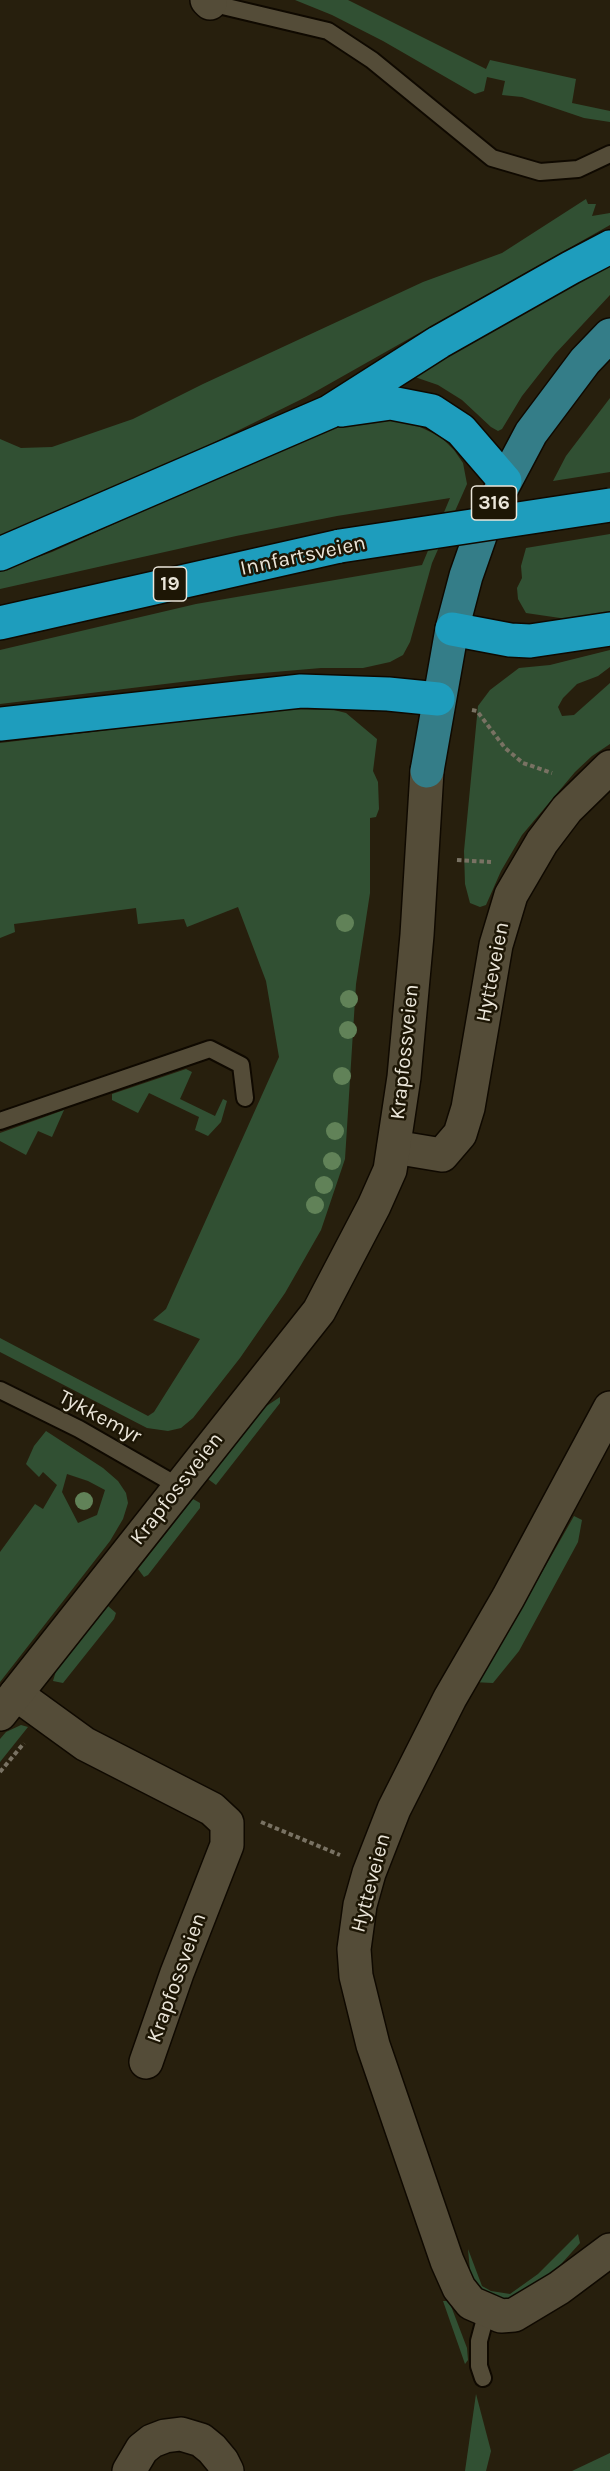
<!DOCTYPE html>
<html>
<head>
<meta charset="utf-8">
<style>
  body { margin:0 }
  canvas { display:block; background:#271f0d }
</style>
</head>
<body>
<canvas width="610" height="2471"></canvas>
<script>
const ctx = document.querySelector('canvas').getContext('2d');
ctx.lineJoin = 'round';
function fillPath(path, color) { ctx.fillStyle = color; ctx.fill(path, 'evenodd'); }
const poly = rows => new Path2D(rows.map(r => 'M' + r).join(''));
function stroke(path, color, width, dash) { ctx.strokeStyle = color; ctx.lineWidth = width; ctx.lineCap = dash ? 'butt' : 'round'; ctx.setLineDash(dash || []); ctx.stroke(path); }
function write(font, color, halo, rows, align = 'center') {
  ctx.font = font + ' Karla,sans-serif'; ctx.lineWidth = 5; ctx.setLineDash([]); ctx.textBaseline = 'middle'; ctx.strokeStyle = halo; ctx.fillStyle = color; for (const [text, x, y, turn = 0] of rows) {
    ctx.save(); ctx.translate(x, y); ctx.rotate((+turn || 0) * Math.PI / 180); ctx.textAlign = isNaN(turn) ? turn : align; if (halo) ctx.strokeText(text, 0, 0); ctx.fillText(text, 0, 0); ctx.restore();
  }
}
const green = poly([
  [295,0,348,0,486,69,490,60,576,79,572,103,610,111,610,122,584,118,522,97,502,95,505,81,487,77,484,91,475,94,383,41,332,15],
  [586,199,588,204,596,204,592,216,610,213,610,225,306,397,156,471,0,541,0,439,21,448,52,447,133,419,203,384,423,282,502,253],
  [610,258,610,295,555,354,522,396,502,429,498,431,491,427,462,400,438,385,412,376],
  [610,398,610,472,553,481,566,456],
  [366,420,388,420,418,426,441,437,454,450,463,463,467,484,432,563,410,642,403,655,390,662,363,668,321,668,239,675,0,704,0,650,196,604,422,565,450,498,337,516,236,536,0,589,0,571,52,552,301,440,336,427],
  [610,534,610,613,567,619,526,613,518,599,517,588,522,578,521,566,526,548],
  [610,650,610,667,598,676,577,684,563,698,558,707,562,716,574,715,610,683,610,744,592,756,575,772,522,835,501,871,486,905,480,907,470,903,465,884,464,851,478,706,490,690,519,668,550,665],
  [282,709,334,710,346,713,377,739,373,771,378,782,379,809,376,817,370,818,370,893,356,984,345,1159,321,1230,285,1293,240,1358,193,1418,181,1428,168,1431,147,1428,0,1352,0,1338,148,1416,154,1412,200,1339,153,1320,166,1309,279,1057,266,981,238,907,187,927,184,919,138,924,136,908,14,924,15,932,0,938,0,743],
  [186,1069,192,1072,180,1099,215,1116,223,1099,227,1101,221,1122,208,1136,195,1130,199,1117,149,1093,138,1113,112,1100,112,1094],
  [64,1110,52,1137,38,1131,26,1155,0,1141,0,1133],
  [280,1397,280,1403,216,1485,208,1479,265,1407],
  [46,1431,103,1468,118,1481,126,1493,128,1503,123,1519,110,1541,0,1682,0,1552,35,1504,43,1509,57,1485,43,1472,39,1477,26,1464,34,1446],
  [67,1474,88,1481,105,1490,97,1515,78,1523,62,1492],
  [193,1499,200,1503,200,1508,148,1575,144,1577,138,1569],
  [574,1516,582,1520,578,1542,519,1651,493,1683,473,1682,516,1618],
  [108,1606,116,1613,114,1619,63,1683,53,1681,56,1671],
  [21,1725,28,1727,0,1762,0,1739,6,1732],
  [578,2234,580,2243,554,2272,503,2306,471,2281,468,2249,482,2286,491,2291,510,2294,538,2274],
  [443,2301,447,2301,451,2306,467,2348,468,2360,465,2364],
  [476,2394,491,2451,486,2471,465,2471],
  [610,2453,610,2471,572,2471]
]);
const path = poly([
  [472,710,477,711,505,748,523,763,552,773],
  [457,860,491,862],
  [0,1772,24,1743],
  [261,1822,340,1855]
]);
const lane = poly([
  [210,3,328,31,372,60,492,158,540,172,578,169,610,154],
  [0,1121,210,1049,241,1065,245,1098],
  [0,1390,79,1429,178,1486],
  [483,2378,479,2366,479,2341,487,2311]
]);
const street = poly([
  [207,0,210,3],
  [394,1147,442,1155,460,1134,468,1108,496,945,511,895,542,842,567,809,610,767],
  [610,1408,508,1598,450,1698,394,1809,369,1873,360,1905,354,1949,356,1976,373,2045,447,2261,459,2288,471,2303,501,2316,514,2315,559,2288,610,2250],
  [16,1694,85,1744,212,1809,227,1823,227,1845,177,1973,146,2062],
  [129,2471,142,2449,152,2441,165,2436,181,2434,201,2440,212,2449,222,2461,227,2471]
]);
const secondary = poly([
  [0,1714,319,1311,374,1206,390,1170,404,1077,417,935,427,771]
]);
const primary = poly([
  [427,771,452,629,466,576,487,516,531,433,585,361,610,335]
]);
const highway = poly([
  [342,410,391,403,432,411,461,430,505,481],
  [0,554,329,412,439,342,570,268,610,247],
  [0,623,340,546],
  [452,629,510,640,530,641,610,629],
  [0,724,301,691,388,694,438,699]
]);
const highwayBridge = poly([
  [340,546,610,505]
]);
const trees = [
  [345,923],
  [349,999],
  [348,1030],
  [342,1076],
  [335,1131],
  [332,1161],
  [324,1185],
  [315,1205],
  [84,1501]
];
const shields = [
  [494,503,45],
  [170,584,33]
];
const shieldNames = [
  ["316",494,503],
  ["19",170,584]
];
const streetNames = [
  ["Innfartsveien",303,556,-12],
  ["Hytteveien",493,972,-79],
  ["Krapfossveien",405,1052,-84],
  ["Tykkemyr",100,1417,28],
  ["Krapfossveien",177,1489,-52],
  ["Hytteveien",371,1883,-75],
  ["Krapfossveien",177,1978,-70]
];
fillPath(green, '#315033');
stroke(lane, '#0f0900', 20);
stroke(street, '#0f0900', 36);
stroke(secondary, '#0f0900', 36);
stroke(primary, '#0f0900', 36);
stroke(highway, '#0f0900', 36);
stroke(path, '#797263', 4, [4.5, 3]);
stroke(lane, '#544c38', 16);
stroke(street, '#544c38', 33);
stroke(secondary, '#544c38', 33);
stroke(primary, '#347d88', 33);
stroke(highway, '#1e9dbd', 33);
stroke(highwayBridge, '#0f0900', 36, []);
stroke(highwayBridge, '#1e9dbd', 33);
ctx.fillStyle = '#618258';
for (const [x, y] of trees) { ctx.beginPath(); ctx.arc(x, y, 9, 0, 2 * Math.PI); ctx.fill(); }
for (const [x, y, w] of shields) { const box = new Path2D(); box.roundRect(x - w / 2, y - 17, w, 34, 4.5); ctx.fillStyle = '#1d1605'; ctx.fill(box); stroke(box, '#ebe6da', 1.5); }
write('bold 20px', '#ebe6da', null, shieldNames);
write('21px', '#ebe6da', '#1d1605', streetNames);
</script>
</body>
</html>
